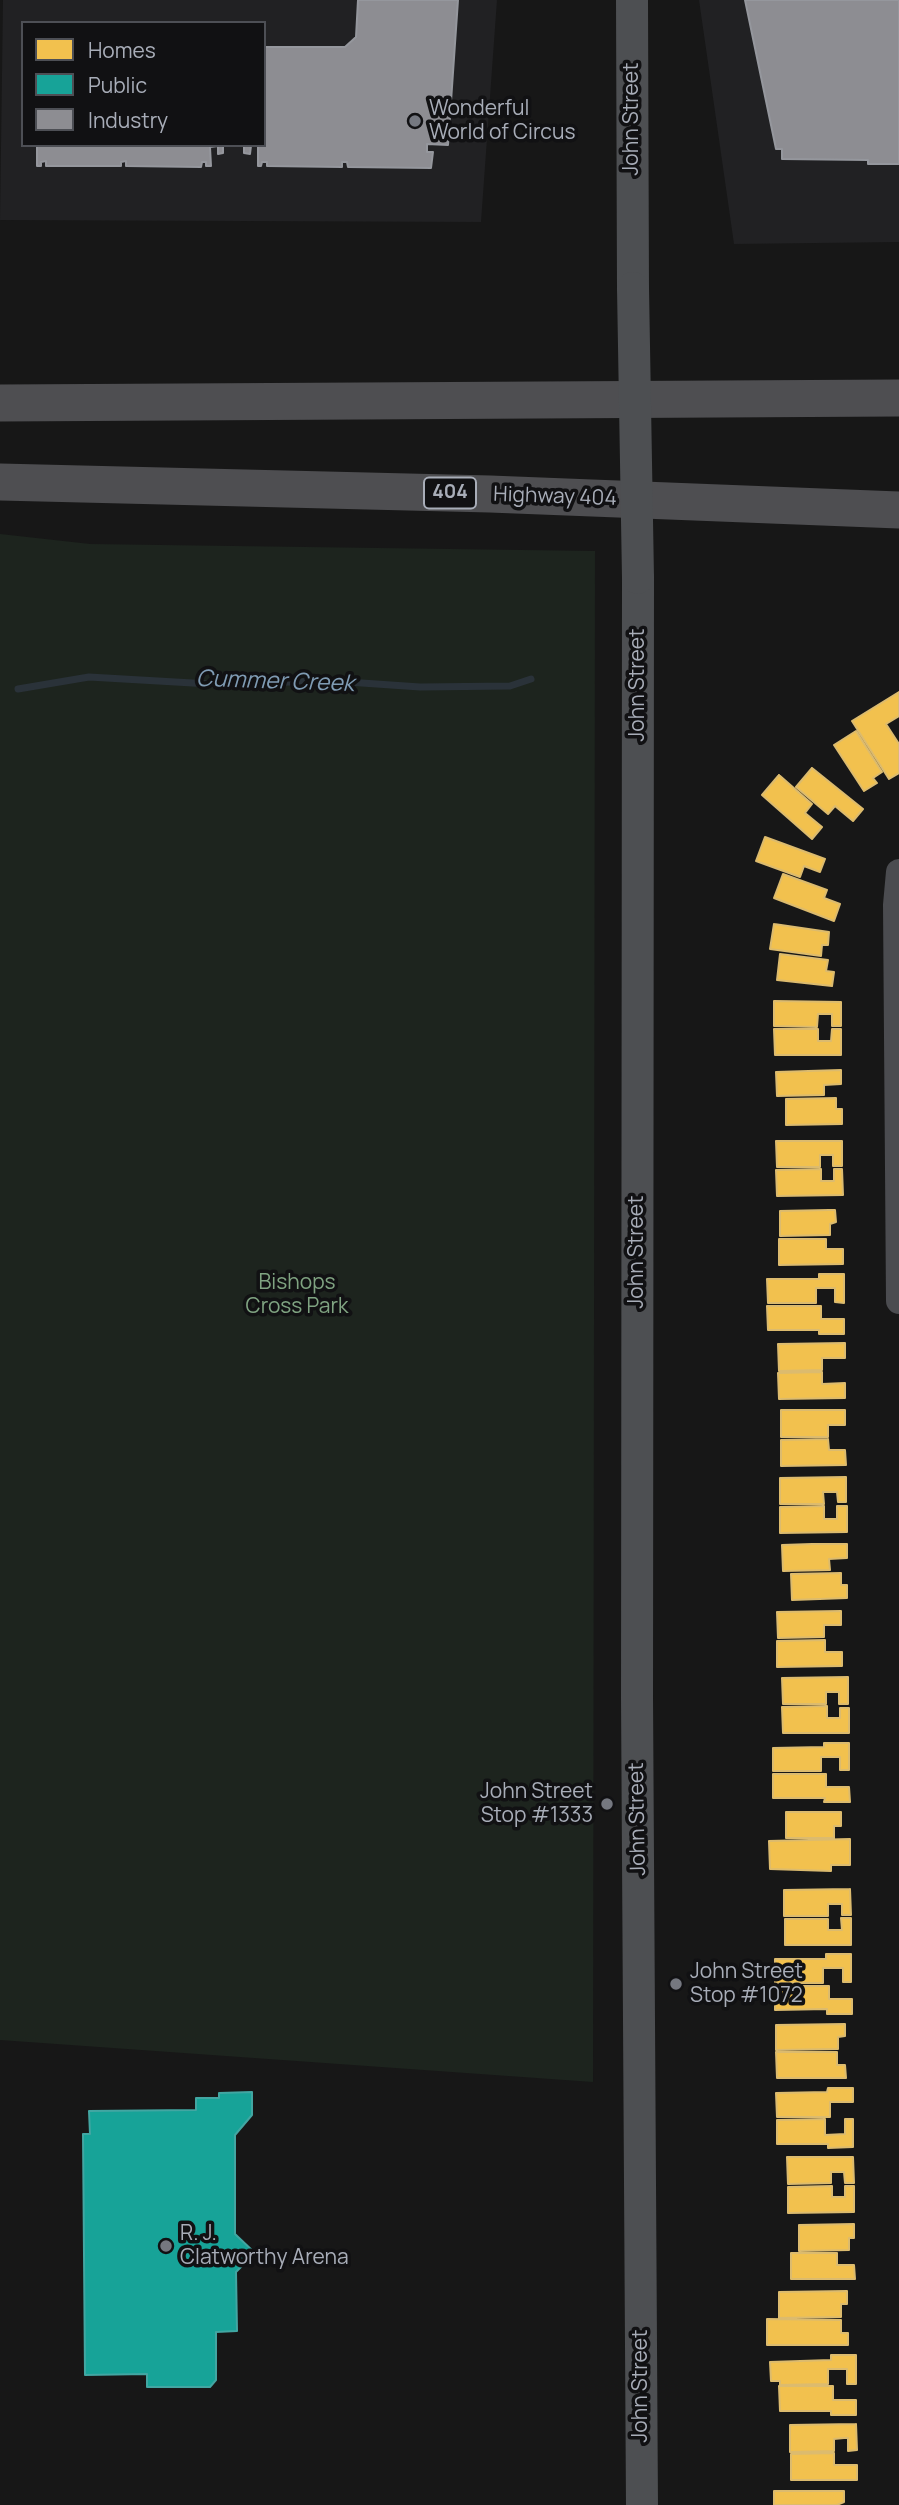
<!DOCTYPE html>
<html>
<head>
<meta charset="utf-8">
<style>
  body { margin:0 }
  #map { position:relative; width:899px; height:2505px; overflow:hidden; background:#171717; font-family:Manrope,sans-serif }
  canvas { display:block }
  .legend { position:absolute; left:21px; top:21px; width:245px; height:126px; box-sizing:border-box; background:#111113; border:2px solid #4d4f55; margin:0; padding:9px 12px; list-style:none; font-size:21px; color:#a8adb8 }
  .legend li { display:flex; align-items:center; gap:14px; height:35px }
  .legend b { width:35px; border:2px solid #4d4f55 }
</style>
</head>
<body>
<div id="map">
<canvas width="899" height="2505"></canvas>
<ul class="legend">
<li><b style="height:19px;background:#f2c14e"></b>Homes</li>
<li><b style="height:19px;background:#17a398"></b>Public</li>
<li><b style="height:19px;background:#8d8d92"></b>Industry</li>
</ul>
</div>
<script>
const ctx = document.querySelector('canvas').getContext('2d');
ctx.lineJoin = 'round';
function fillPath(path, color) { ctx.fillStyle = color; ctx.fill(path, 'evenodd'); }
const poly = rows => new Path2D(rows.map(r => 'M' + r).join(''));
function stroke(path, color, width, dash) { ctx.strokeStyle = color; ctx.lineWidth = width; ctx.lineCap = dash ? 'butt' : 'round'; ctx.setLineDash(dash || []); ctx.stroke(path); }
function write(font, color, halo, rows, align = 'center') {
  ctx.font = font + ' Manrope,sans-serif'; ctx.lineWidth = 7; ctx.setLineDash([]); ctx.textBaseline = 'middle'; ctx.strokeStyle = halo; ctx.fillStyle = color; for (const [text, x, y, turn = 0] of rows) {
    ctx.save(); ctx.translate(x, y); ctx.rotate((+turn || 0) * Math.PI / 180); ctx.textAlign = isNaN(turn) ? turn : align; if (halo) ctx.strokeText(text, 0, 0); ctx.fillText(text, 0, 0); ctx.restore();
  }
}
const built = poly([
  [3,0,497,0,481,222,0,220],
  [23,23,264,23,264,145,23,145],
  [699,0,899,0,899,242,734,244]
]);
const green = poly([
  [0,534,90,544,595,551,593,2082,0,2040]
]);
const homes = poly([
  [899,692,899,716,886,724,899,744,899,773,889,779,852,721,899,692],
  [856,731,882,772,873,778,877,783,864,791,834,745,856,731],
  [812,768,863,809,853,821,835,806,828,814,796,787,812,768],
  [779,775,812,804,805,813,822,827,812,839,762,795,779,775],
  [765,837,825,859,820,872,804,866,800,877,756,861,765,837],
  [783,874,827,890,824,898,840,904,834,921,774,898,783,874],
  [774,924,829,932,828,945,822,945,821,956,770,949,774,924],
  [780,954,828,960,826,971,834,972,832,986,777,980,780,954],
  [774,1001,841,1002,841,1026,832,1026,832,1014,818,1014,817,1027,774,1026,774,1001],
  [774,1029,818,1029,818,1041,831,1041,832,1029,841,1029,841,1055,775,1055,774,1029],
  [841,1070,841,1084,824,1085,824,1095,777,1096,776,1072,841,1070],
  [836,1098,836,1109,842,1109,842,1124,786,1125,786,1099,836,1098],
  [776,1141,842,1141,842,1166,833,1166,833,1155,820,1155,820,1167,777,1167,776,1141],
  [821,1169,821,1181,834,1181,834,1169,842,1169,843,1195,777,1196,776,1170,821,1169],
  [829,1210,835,1210,836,1222,830,1224,830,1235,780,1236,780,1211,829,1210],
  [779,1239,826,1239,826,1249,843,1249,843,1264,779,1265,779,1239],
  [819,1274,844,1274,844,1303,835,1302,835,1288,816,1288,816,1303,768,1303,767,1279,819,1279,819,1274],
  [767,1306,821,1306,821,1319,844,1319,844,1334,819,1334,819,1330,768,1330,767,1306],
  [845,1343,845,1358,822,1358,822,1370,779,1371,778,1344,845,1343],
  [822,1372,822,1384,845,1383,845,1398,779,1399,778,1373,822,1372],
  [781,1410,845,1410,845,1425,828,1425,828,1437,781,1437,781,1410],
  [828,1439,829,1450,845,1450,846,1465,781,1466,781,1440,828,1439],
  [846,1477,846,1502,838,1502,837,1492,823,1492,824,1504,780,1504,780,1478,846,1477],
  [824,1506,824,1519,837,1519,837,1506,847,1506,847,1532,780,1533,780,1507,824,1506],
  [812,1544,847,1544,847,1558,829,1559,830,1570,783,1571,782,1545,812,1544],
  [841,1573,841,1585,847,1585,847,1598,792,1600,791,1574,841,1573],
  [841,1611,841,1625,824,1625,824,1637,778,1638,777,1612,841,1611],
  [825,1640,825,1652,842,1652,842,1666,777,1667,777,1641,825,1640],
  [848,1677,848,1704,839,1704,839,1692,826,1692,826,1704,783,1704,782,1678,848,1677],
  [827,1706,827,1718,840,1718,840,1708,849,1708,849,1733,783,1733,782,1707,827,1706],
  [824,1743,849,1743,849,1770,840,1770,840,1757,821,1757,821,1771,773,1771,773,1748,824,1747,824,1743],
  [773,1774,826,1774,826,1787,849,1787,850,1802,824,1802,825,1798,773,1798,773,1774],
  [786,1812,841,1812,841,1826,834,1826,834,1838,786,1838,786,1812],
  [850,1839,850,1865,831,1865,831,1871,770,1869,769,1841,850,1839],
  [850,1889,851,1915,842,1915,842,1904,828,1904,828,1916,784,1916,784,1890,850,1889],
  [841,1918,851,1918,851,1945,785,1945,785,1919,828,1919,828,1930,842,1930,841,1918],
  [826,1954,851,1954,851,1982,843,1982,843,1968,823,1968,823,1983,775,1983,775,1959,826,1959,826,1954],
  [775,1986,829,1986,829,1999,852,1999,852,2014,827,2014,827,2009,775,2010,775,1986],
  [845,2024,845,2036,838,2037,838,2049,776,2050,776,2025,845,2024],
  [776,2052,837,2052,837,2065,845,2065,846,2078,777,2078,776,2052],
  [828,2088,853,2088,853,2102,830,2102,830,2117,777,2117,776,2093,827,2092,828,2088],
  [825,2119,825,2135,845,2134,845,2119,853,2119,853,2147,828,2148,828,2144,777,2144,777,2120,825,2119],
  [787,2157,853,2157,854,2183,845,2183,844,2172,831,2172,831,2183,788,2184,787,2157],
  [832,2186,832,2197,845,2197,845,2186,854,2186,854,2212,788,2213,788,2187,832,2186],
  [854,2224,854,2238,849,2238,849,2250,799,2251,799,2225,854,2224],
  [791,2253,837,2253,837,2265,854,2265,855,2279,791,2279,791,2253],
  [847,2291,847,2304,841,2304,841,2317,779,2318,779,2292,847,2291],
  [767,2319,841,2320,841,2333,848,2333,848,2345,767,2345,767,2319],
  [831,2355,856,2355,856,2384,847,2384,847,2369,828,2369,828,2384,780,2385,780,2381,771,2381,770,2362,831,2360,831,2355],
  [833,2386,833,2400,856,2400,856,2415,831,2415,831,2411,780,2411,779,2386,833,2386],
  [856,2424,857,2450,848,2451,848,2438,844,2438,834,2439,834,2451,790,2452,790,2425,856,2424],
  [834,2453,834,2465,857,2465,857,2480,791,2480,791,2454,834,2453],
  [774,2491,844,2491,844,2502,837,2505,774,2505,774,2491]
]);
const public = poly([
  [252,2092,252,2115,235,2135,235,2234,255,2253,236,2272,237,2331,216,2332,216,2380,210,2387,147,2387,147,2374,85,2375,83,2134,90,2134,89,2111,196,2110,196,2098,219,2098,219,2093,252,2092]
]);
const industry = poly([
  [358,0,458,0,448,145,427,144,427,152,433,152,431,168,348,167,347,162,342,162,342,167,267,166,267,162,262,162,261,166,258,166,258,146,251,146,250,154,244,153,244,145,264,145,264,47,345,47,356,37,358,0],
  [745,0,899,0,899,164,868,164,868,160,782,159,782,149,776,149,745,0],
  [37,145,223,145,223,153,218,154,218,146,210,147,211,166,206,166,206,162,202,162,201,167,126,166,126,161,121,162,121,166,46,166,46,161,41,162,41,166,37,166,37,145]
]);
const stream = poly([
  [18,689,89,677,210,684,333,681,420,687,510,686,531,679]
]);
const minor = poly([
  [899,872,896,905,899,1301]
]);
const major = poly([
  [632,0,633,288],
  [638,578,637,1697,642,2505]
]);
const highway = poly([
  [0,403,899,398],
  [0,482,490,494,899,510]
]);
const majorBridge = poly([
  [633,288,638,578]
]);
const markers = [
  [415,121,7,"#757880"],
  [607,1804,7,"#757880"],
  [676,1984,7,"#757880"],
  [166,2246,7,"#757880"]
];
const shields = [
  [450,493,52]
];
const shieldNames = [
  ["404",450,493]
];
const poiNames = [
  ["Wonderful",429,109],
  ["World of Circus",429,133],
  ["John Street",593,1792,"right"],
  ["Stop #1333",593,1816,"right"],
  ["John Street",690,1972],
  ["Stop #1072",690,1996],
  ["R. J.",180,2234],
  ["Clatworthy Arena",180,2258]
];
const streetNames = [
  ["John Street",632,119,-90],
  ["Highway 404",555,497,2],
  ["John Street",638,685,-90],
  ["John Street",637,1252,-90],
  ["John Street",638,1819,-91],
  ["John Street",641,2386,-90]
];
const parkNames = [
  ["Bishops",297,1283],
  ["Cross Park",297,1307]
];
const waterNames = [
  ["Cummer Creek",275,682,2]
];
fillPath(built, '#212123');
fillPath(green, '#1d241e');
fillPath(homes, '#f2c14e');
stroke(homes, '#dcbb6e', 2);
fillPath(public, '#17a398');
stroke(public, '#42a6a2', 2);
fillPath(industry, '#8d8d92');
stroke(industry, '#95979d', 2);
stroke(stream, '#2a3239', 7);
stroke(minor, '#4b4c50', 26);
stroke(major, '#4d4f52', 32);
stroke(highway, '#4e4e51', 37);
stroke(majorBridge, '#4d4f52', 32);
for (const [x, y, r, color] of markers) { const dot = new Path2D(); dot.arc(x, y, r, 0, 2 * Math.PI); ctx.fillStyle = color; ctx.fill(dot); stroke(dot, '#111113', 2.5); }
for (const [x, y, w] of shields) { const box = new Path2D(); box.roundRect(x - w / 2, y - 15.5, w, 31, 5); ctx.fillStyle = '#111113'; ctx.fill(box); stroke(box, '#a8adb8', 2); }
write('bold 19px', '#a8adb8', null, shieldNames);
write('21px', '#a8adb8', '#111113', poiNames, 'left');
write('21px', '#a8adb8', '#111113', streetNames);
write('21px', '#7fa381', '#111113', parkNames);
write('italic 23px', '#7f9bb3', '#111113', waterNames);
</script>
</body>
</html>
